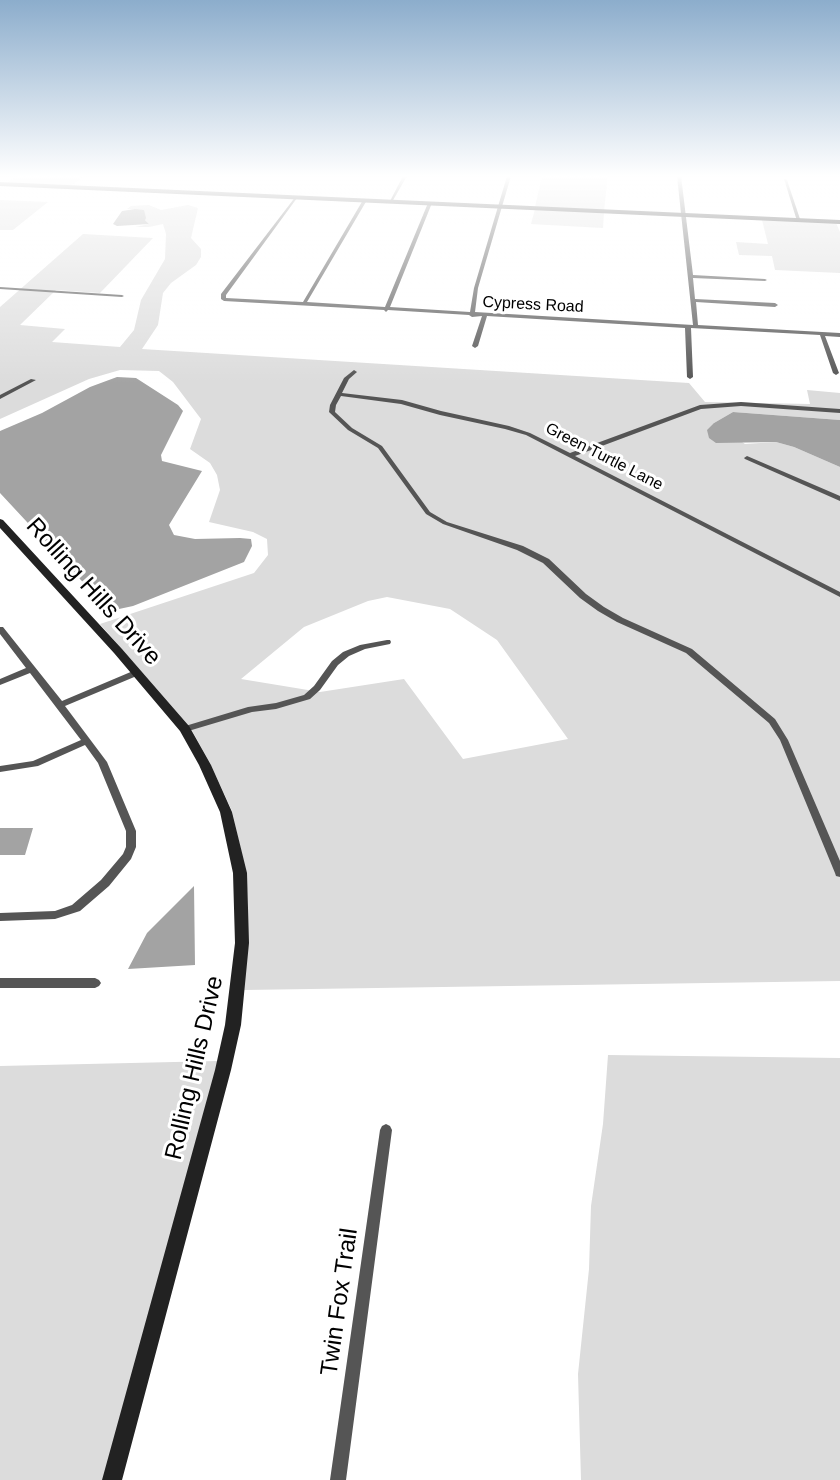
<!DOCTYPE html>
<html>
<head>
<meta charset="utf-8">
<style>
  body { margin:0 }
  canvas { display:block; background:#fff }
</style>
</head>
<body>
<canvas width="840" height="1480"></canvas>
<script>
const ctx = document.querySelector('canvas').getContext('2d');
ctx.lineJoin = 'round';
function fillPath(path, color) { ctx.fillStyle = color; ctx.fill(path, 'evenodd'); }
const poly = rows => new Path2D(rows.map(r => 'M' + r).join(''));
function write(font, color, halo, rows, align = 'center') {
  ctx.font = font + ' Arial,sans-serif'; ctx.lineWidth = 6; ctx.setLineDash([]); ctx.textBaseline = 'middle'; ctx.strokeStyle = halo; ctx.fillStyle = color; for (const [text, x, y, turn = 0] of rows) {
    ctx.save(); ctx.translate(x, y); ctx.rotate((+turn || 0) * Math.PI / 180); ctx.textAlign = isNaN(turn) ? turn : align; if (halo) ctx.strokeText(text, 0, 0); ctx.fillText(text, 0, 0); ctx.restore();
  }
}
const green = poly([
  [17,176,84,176,71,186,7,183],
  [542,176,608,176,604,211,535,207],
  [0,200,48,202,13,230,0,230],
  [149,205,161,210,188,205,198,208,191,238,201,249,201,257,196,265,171,283,163,293,158,325,142,349,689,383,705,402,810,404,807,390,840,393,840,420,733,412,714,423,745,444,776,442,794,447,840,467,840,981,244,990,248,905,246,872,232,811,210,763,190,727,100,624,254,573,268,555,267,539,253,532,209,522,220,490,217,475,210,463,190,449,201,419,173,382,159,371,120,370,89,379,0,419,0,307,83,234,153,238,100,293,56,290,20,325,65,329,52,342,120,347,134,330,141,300,165,259,166,234,163,224,149,227,135,227,149,224,135,209,127,209,131,206],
  [387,597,450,609,497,640,568,739,463,759,404,679,320,692,241,679,304,627,368,601],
  [535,209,604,212,603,228,531,224],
  [762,220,836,223,840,232,840,273,775,270,772,256,739,255,736,242,768,244],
  [608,1055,840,1058,840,1480,581,1480,578,1374,589,1269,591,1206,603,1124],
  [218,1061,103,1480,0,1480,0,1066]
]);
const water = poly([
  [135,209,144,210,146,218,145,220,149,224,117,226,113,224,122,211],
  [117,377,136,378,178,405,183,411,161,455,162,461,202,471,169,525,174,535,195,539,240,538,251,539,252,546,244,562,133,606,119,609,106,607,0,493,0,431,42,413,90,387],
  [733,412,840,420,840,467,794,447,776,442,716,443,709,438,707,430,714,423],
  [0,828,33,828,25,855,0,855],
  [194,886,195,965,128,969,147,933]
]);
const street = poly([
  [403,176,407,176,392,202,389,203,403,176],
  [507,176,511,176,478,288,475,312,693,325,677,176,681,176,693,275,765,279,767,280,765,281,693,278,695,299,775,303,778,305,775,307,696,302,698,325,840,333,840,337,825,336,839,373,836,375,833,373,820,335,691,328,693,377,690,379,687,377,685,328,487,316,478,346,475,348,472,346,482,316,472,317,469,315,388,310,386,312,384,310,224,301,221,299,221,294,296,196,297,198,226,295,226,298,303,302,363,200,365,199,367,200,307,302,385,307,428,203,430,202,432,203,390,307,470,312,474,288,507,176],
  [784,179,787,180,801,222,797,221,784,179],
  [0,287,122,295,124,296,122,297,0,289,0,287],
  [354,370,357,372,349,379,342,393,402,400,441,411,509,426,530,433,570,453,700,405,741,402,840,409,840,413,741,406,701,409,575,456,840,592,840,597,526,435,505,429,440,415,401,404,341,396,336,405,335,412,352,428,382,446,430,512,447,522,523,546,549,559,586,594,604,607,623,618,692,649,775,719,788,740,840,861,840,877,836,876,835,873,780,740,769,723,686,653,617,622,598,611,580,598,543,563,517,550,443,524,426,514,378,448,348,430,329,412,330,405,344,378,354,370],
  [31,379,36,380,0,399,0,395,31,379],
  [747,456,840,496,840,501,745,459,744,458,747,456],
  [0,627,3,627,62,701,133,671,139,671,140,673,139,675,65,706,107,762,136,831,136,847,131,859,109,886,80,911,55,919,0,921,0,913,55,911,72,905,101,880,123,854,126,847,126,831,98,763,85,745,38,766,0,772,0,766,33,761,81,740,30,673,0,685,0,679,26,668,0,634,0,627],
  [387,640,390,640,391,642,390,644,365,649,349,656,338,665,320,690,310,699,276,709,252,712,185,732,181,729,182,727,248,707,276,703,304,695,314,686,332,661,343,652,360,645,387,640],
  [0,978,95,978,99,980,101,983,99,986,95,988,0,988,0,978],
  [386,1124,390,1126,392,1130,346,1480,330,1480,380,1130,382,1126,386,1124]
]);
const secondary = poly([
  [0,182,840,220,840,224,0,186,0,182],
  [0,519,3,520,122,649,189,726,211,765,232,812,247,873,249,943,241,1025,231,1070,122,1480,102,1480,215,1070,225,1025,235,943,233,873,220,812,199,765,180,731,114,653,0,528,0,519]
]);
const farStreetnames = [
  ["Cypress Road",533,305,3],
  ["Green Turtle Lane",604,457,27]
];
const nearStreetnames = [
  ["Rolling Hills Drive",93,592,48],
  ["Rolling Hills Drive",195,1068,-77],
  ["Twin Fox Trail",340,1302,-82]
];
fillPath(green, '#dcdcdc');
fillPath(water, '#a3a3a3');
fillPath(street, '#555');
fillPath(secondary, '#222');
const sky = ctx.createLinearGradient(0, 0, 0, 383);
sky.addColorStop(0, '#8cadcc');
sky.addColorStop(0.46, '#fff');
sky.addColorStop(1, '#ffffff00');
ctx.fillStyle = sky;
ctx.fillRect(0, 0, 840, 383);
write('16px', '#000', '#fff', farStreetnames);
write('24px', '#000', '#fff', nearStreetnames);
</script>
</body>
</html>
